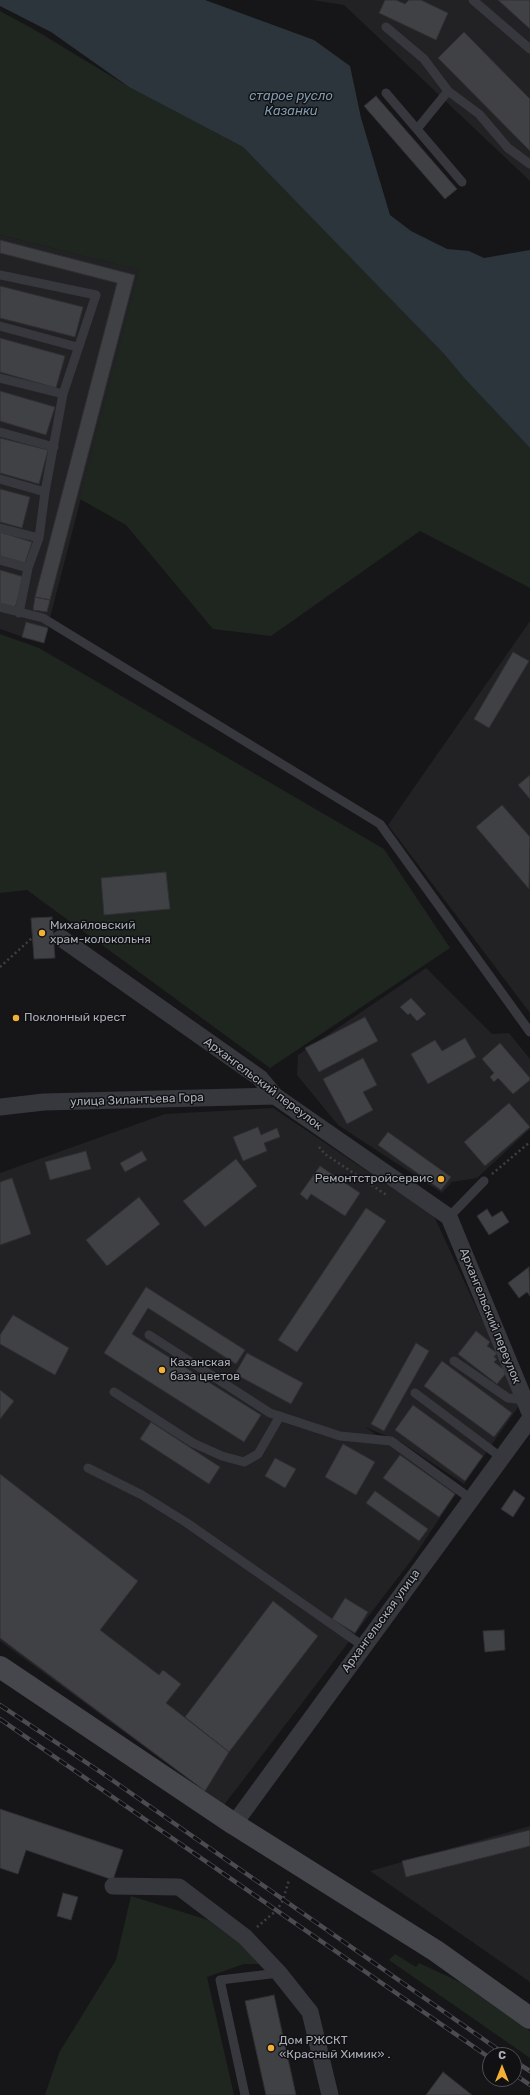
<!DOCTYPE html>
<html>
<head>
<meta charset="utf-8">
<style>
  body { margin:0 }
  #map { position:relative; width:530px; height:2095px; overflow:hidden; background:#161618; font-family:Rubik,sans-serif }
  canvas { display:block }
  .north { position:absolute; left:482px; top:2047px; width:40px; height:40px; box-sizing:border-box; background:#111113; border:1px solid #4d4f55; border-radius:50%; rotate:0deg; font-size:11px; font-weight:700; line-height:16px; text-align:center; color:#a8adb8 }
  .north::after { content:''; display:block; margin:auto; width:14px; height:18px; background:#f2b134; clip-path:polygon(50% 0,100% 100%,50% 72%,0 100%) }
</style>
</head>
<body>
<div id="map">
<canvas width="530" height="2095"></canvas>
<div class="north">С</div>
</div>
<script>
const ctx = document.querySelector('canvas').getContext('2d');
ctx.lineJoin = 'round';
function fillPath(path, color) { ctx.fillStyle = color; ctx.fill(path, 'evenodd'); }
const poly = rows => new Path2D(rows.map(r => 'M' + r).join(''));
function stroke(path, color, width, dash) { ctx.strokeStyle = color; ctx.lineWidth = width; ctx.lineCap = dash ? 'butt' : 'round'; ctx.setLineDash(dash || []); ctx.stroke(path); }
function write(font, color, halo, rows, align = 'center') {
  ctx.font = font + ' Rubik,sans-serif'; ctx.lineWidth = 3; ctx.setLineDash([]); ctx.textBaseline = 'middle'; ctx.strokeStyle = halo; ctx.fillStyle = color; for (const [text, x, y, turn = 0] of rows) {
    ctx.save(); ctx.translate(x, y); ctx.rotate((+turn || 0) * Math.PI / 180); ctx.textAlign = isNaN(turn) ? turn : align; if (halo) ctx.strokeText(text, 0, 0); ctx.fillText(text, 0, 0); ctx.restore();
  }
}
const built = poly([
  [312,0,530,0,530,181,344,5],
  [0,235,140,270,44,641,26,638,0,629],
  [530,621,530,1013,388,825],
  [426,968,492,1034,509,1033,530,1059,530,1129,477,1178,452,1182,442,1193,338,1125,297,1075,298,1055],
  [273,1108,434,1216,482,1320,491,1334,521,1403,464,1484,399,1441,365,1427,457,1492,413,1558,224,1805,0,1641,0,1173,165,1114],
  [530,1826,530,1982,370,1871]
]);
const green = poly([
  [0,11,35,30,129,87,243,147,444,354,465,379,530,448,530,588,420,531,271,636,213,629,126,525,80,499,139,270,0,235],
  [0,634,39,648,384,849,450,948,270,1068,27,890,0,893],
  [131,1896,208,1920,268,1964,244,1964,207,1977,234,2095,45,2095,59,2053,116,1960],
  [395,1954,416,1967,419,1963,460,1982,530,2031,530,2058,389,1960]
]);
const water = poly([
  [0,0,205,0,314,40,350,66,361,118,390,215,411,231,447,249,469,251,484,258,530,250,530,448,465,379,444,354,243,147,129,87,51,32,0,6]
]);
const building = poly([
  [385,0,396,0,405,4,409,0,421,0,448,13,436,40,379,13,385,0],
  [498,0,530,0,530,29,498,0],
  [464,32,530,99,530,151,438,58,464,32],
  [376,96,457,189,445,199,364,106,376,96],
  [0,240,135,275,50,600,35,597,117,283,0,253,0,240],
  [0,286,83,307,75,337,0,318,0,286],
  [0,338,65,356,56,388,0,372,0,338],
  [0,391,55,407,46,435,0,421,0,391],
  [0,438,48,450,39,484,0,473,0,438],
  [0,489,30,497,22,528,0,522,0,489],
  [0,532,32,542,25,563,0,556,0,532],
  [0,570,24,577,15,608,0,604,0,570],
  [35,597,50,600,47,612,33,610,35,597],
  [26,622,48,628,44,643,22,637,26,622],
  [513,652,529,661,489,728,474,719,513,652],
  [530,775,530,799,518,785,530,775],
  [502,805,530,837,529,889,476,827,502,805],
  [166,872,170,909,104,915,101,878,166,872],
  [52,917,55,958,34,959,31,918,52,917],
  [411,998,426,1014,417,1021,410,1013,408,1015,400,1007,411,998],
  [365,1017,378,1041,319,1072,305,1048,365,1017],
  [465,1038,476,1057,428,1084,411,1054,435,1040,442,1051,465,1038],
  [500,1043,530,1078,530,1080,513,1094,498,1078,494,1082,490,1077,494,1073,482,1059,500,1043],
  [363,1058,377,1085,363,1092,373,1110,347,1124,323,1079,363,1058],
  [509,1103,530,1127,485,1166,464,1142,509,1103],
  [258,1127,261,1135,277,1128,280,1137,264,1143,267,1151,243,1161,233,1137,258,1127],
  [388,1132,451,1177,441,1190,378,1145,388,1132],
  [86,1151,91,1169,50,1180,45,1162,86,1151],
  [142,1151,147,1160,125,1172,120,1163,142,1151],
  [236,1159,257,1186,205,1227,183,1201,236,1159],
  [320,1166,360,1193,345,1216,311,1194,307,1200,300,1194,320,1166],
  [12,1178,31,1234,0,1245,0,1182,12,1178],
  [139,1197,160,1224,107,1266,86,1240,139,1197],
  [366,1208,386,1221,297,1352,278,1340,366,1208],
  [487,1209,492,1217,502,1211,509,1222,489,1235,477,1216,487,1209],
  [529,1267,530,1296,527,1292,519,1298,508,1283,529,1267],
  [146,1287,245,1350,236,1364,148,1308,132,1334,261,1415,244,1442,104,1353,146,1287],
  [13,1315,69,1348,55,1375,0,1344,0,1335,13,1315],
  [476,1331,490,1342,487,1346,497,1353,494,1357,497,1359,494,1362,507,1372,497,1384,458,1354,476,1331],
  [416,1343,429,1351,384,1431,371,1424,416,1343],
  [247,1353,303,1383,291,1404,235,1374,247,1353],
  [442,1361,512,1413,494,1437,424,1386,442,1361],
  [0,1390,14,1401,0,1419,0,1390],
  [413,1405,483,1456,465,1481,395,1430,413,1405],
  [151,1422,220,1467,209,1484,140,1439,151,1422],
  [343,1444,375,1462,356,1495,325,1477,343,1444],
  [400,1455,455,1494,439,1517,383,1478,400,1455],
  [275,1458,296,1469,285,1488,265,1476,275,1458],
  [0,1474,138,1581,100,1630,159,1675,163,1670,181,1684,166,1703,229,1752,205,1791,0,1638,0,1474],
  [514,1490,525,1498,513,1517,501,1509,514,1490],
  [375,1491,428,1529,419,1541,366,1503,375,1491],
  [345,1598,368,1612,355,1633,332,1619,345,1598],
  [273,1601,318,1636,229,1752,185,1717,273,1601],
  [504,1630,505,1650,485,1652,483,1631,504,1630],
  [0,1809,123,1850,113,1880,26,1850,18,1874,0,1868,0,1809],
  [530,1830,530,1846,406,1877,402,1861,530,1830],
  [63,1893,78,1897,71,1920,57,1916,63,1893],
  [274,1995,296,2095,266,2095,245,2001,274,1995],
  [443,2072,472,2095,426,2095,443,2072]
]);
const path = poly([
  [0,967,32,938],
  [319,1147,325,1154,388,1196],
  [492,1174,530,1142],
  [257,1927,277,1910,283,1900,289,1880]
]);
const service = poly([
  [473,0,530,49],
  [386,27,424,59,448,91],
  [386,93,462,182],
  [417,129,448,91,479,114,508,148,530,164],
  [0,275,96,295,63,394,45,492,39,538,28,568,19,613],
  [0,326,77,347],
  [0,378,63,394],
  [0,432,54,447],
  [0,479,45,492],
  [0,528,39,538],
  [0,560,28,568],
  [0,607,43,618,380,824,530,1032],
  [449,1217,484,1181],
  [149,1335,270,1413,340,1436,391,1441,471,1499],
  [454,1361,508,1398,525,1400],
  [114,1392,193,1443,222,1456,244,1462,258,1454,280,1416],
  [415,1393,502,1458],
  [88,1468,142,1495,187,1523,363,1646],
  [245,2095,220,1980,279,1973]
]);
const minor = poly([
  [61,938,260,1078,275,1096,449,1217,530,1413],
  [0,1107,44,1102,275,1096],
  [234,1824,530,1419],
  [113,1886,179,1887,245,1937,279,1973,310,2012,330,2095]
]);
const secondary = poly([
  [0,1667,234,1824,436,1951,530,2018]
]);
const rail = poly([
  [0,1705,102,1773,506,2055],
  [0,1719,490,2058],
  [514,2061,530,2071],
  [514,2074,530,2085]
]);
const markers = [
  [42,933,4,"#f2b134"],
  [16,1018,4,"#f2b134"],
  [441,1179,4,"#f2b134"],
  [162,1370,4,"#f2b134"],
  [271,2048,4,"#f2b134"]
];
const poiNames = [
  ["Михайловский",50,926],
  ["храм-колокольня",50,940],
  ["Поклонный крест",24,1018],
  ["Ремонтстройсервис",433,1179,"right"],
  ["Казанская",170,1363],
  ["база цветов",170,1377],
  ["Дом РЖСКТ",279,2041],
  ["«Красный Химик» .",279,2055]
];
const streetNames = [
  ["Архангельский переулок",263,1084,37],
  ["улица Зилантьева Гора",137,1100,-2],
  ["Архангельский переулок",490,1316,68],
  ["Архангельская улица",381,1621,-54]
];
const waterNames = [
  ["старое русло",291,96],
  ["Казанки",291,111]
];
fillPath(built, '#222225');
fillPath(green, '#1e261f');
fillPath(water, '#2c353c');
fillPath(building, '#404145');
stroke(building, '#303034', 1);
stroke(path, '#3d3f44', 2.5, [2, 3]);
stroke(service, '#37383d', 9);
stroke(minor, '#37383d', 17);
stroke(secondary, '#45474d', 22);
stroke(rail, '#4a4c52', 4.5);
stroke(rail, '#111113', 3, [9]);
for (const [x, y, r, color] of markers) { const dot = new Path2D(); dot.arc(x, y, r, 0, 2 * Math.PI); ctx.fillStyle = color; ctx.fill(dot); stroke(dot, '#111113', 1.5); }
write('12px', '#a8adb8', '#111113', poiNames, 'left');
write('12px', '#a8adb8', '#111113', streetNames);
write('italic 13px', '#7f9bb3', '#111113', waterNames);
</script>
</body>
</html>
